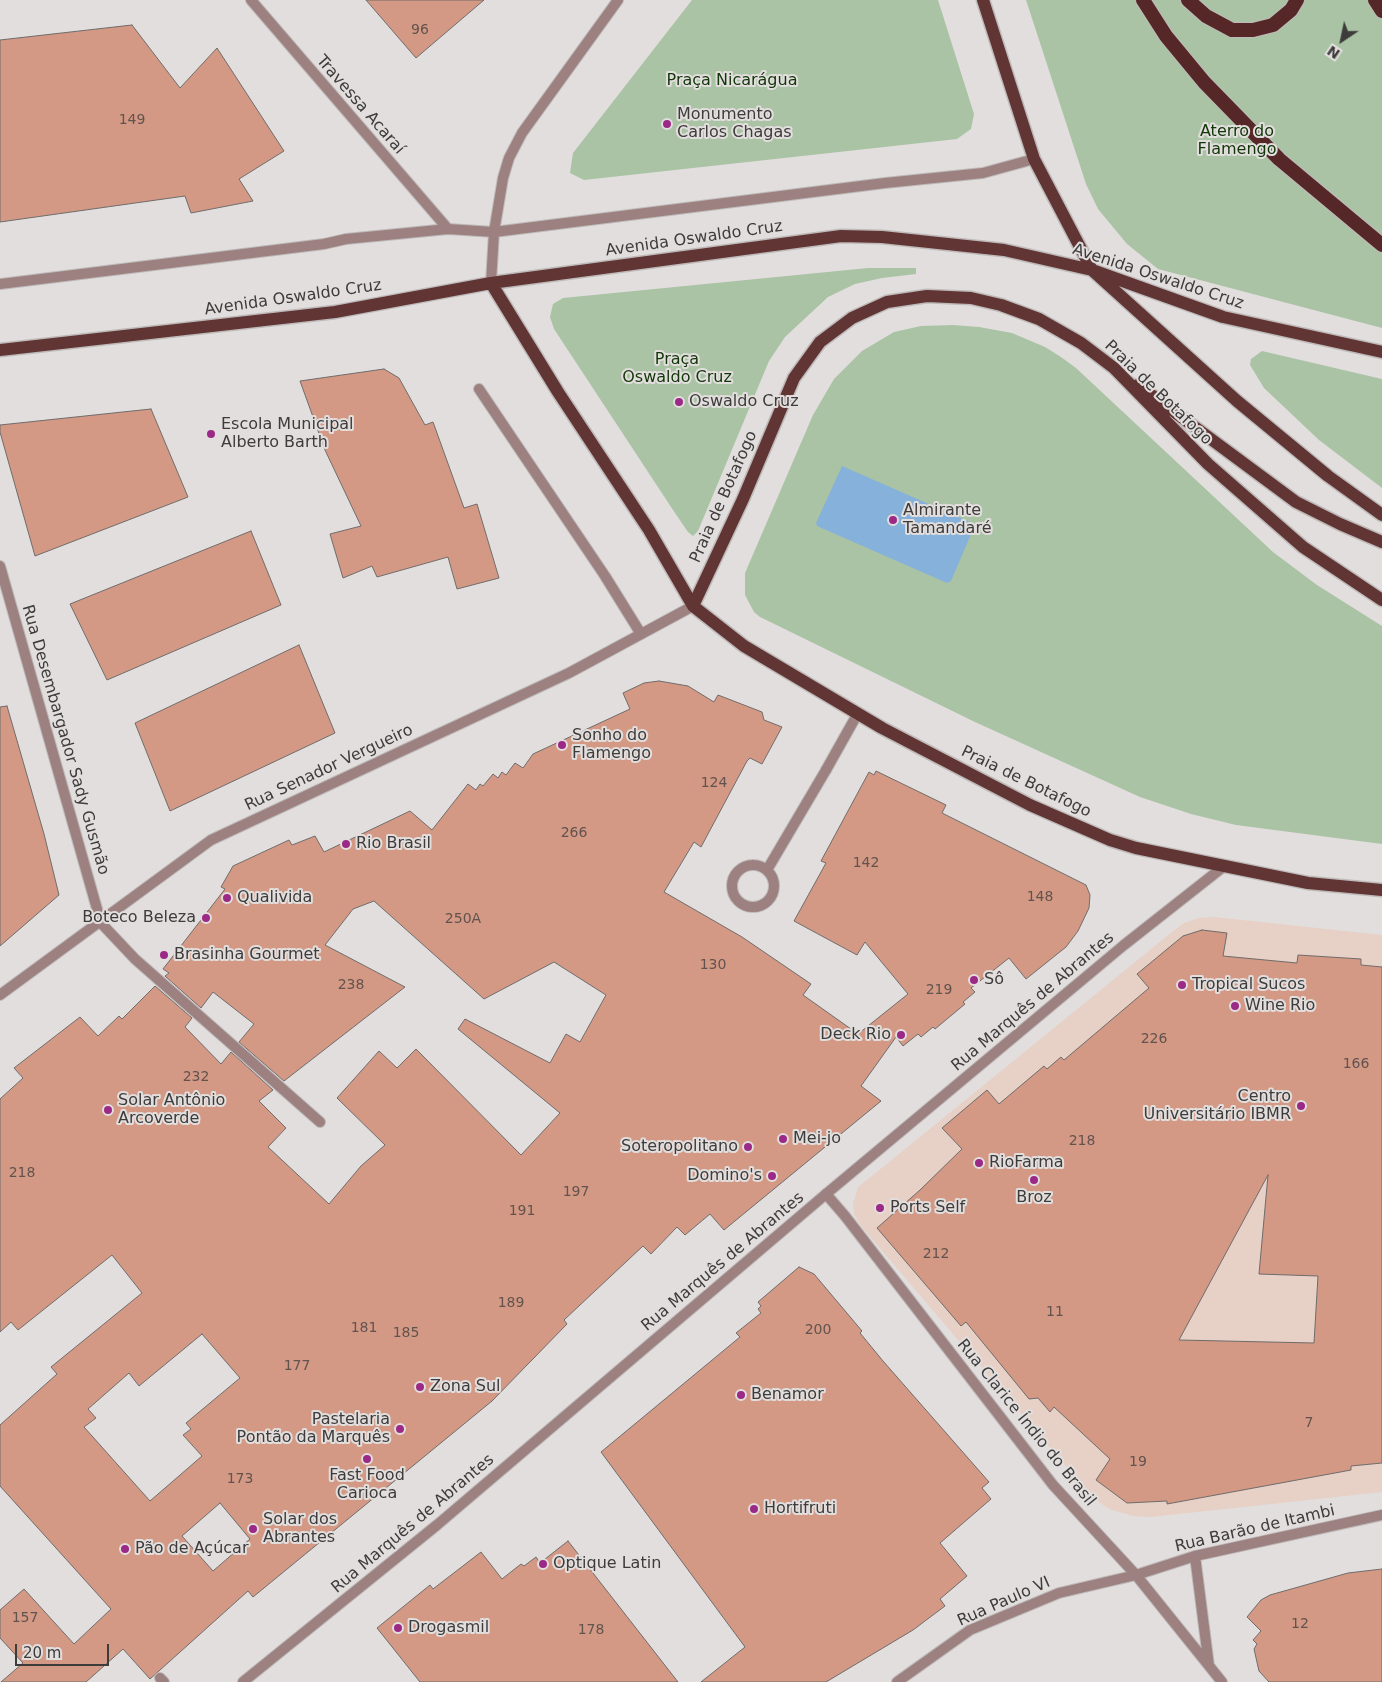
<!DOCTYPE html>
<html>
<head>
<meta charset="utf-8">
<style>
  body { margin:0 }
  #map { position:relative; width:1382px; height:1682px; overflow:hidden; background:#e2dedd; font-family:"DejaVu Sans",sans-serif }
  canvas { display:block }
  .north { position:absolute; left:1317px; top:15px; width:50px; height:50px; -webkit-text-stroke:4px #e2dedd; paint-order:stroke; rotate:214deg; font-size:14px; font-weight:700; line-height:20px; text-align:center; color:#3d3c3b }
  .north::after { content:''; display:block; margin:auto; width:18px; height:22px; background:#3d3c3b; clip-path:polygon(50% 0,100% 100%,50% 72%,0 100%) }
  .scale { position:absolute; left:15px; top:1644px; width:94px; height:22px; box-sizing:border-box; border:2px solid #3d3c3b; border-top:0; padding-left:6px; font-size:15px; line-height:18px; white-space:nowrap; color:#3d3c3b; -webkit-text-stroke:4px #e2dedd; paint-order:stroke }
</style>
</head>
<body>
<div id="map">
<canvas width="1382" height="1682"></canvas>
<div class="north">N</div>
<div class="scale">20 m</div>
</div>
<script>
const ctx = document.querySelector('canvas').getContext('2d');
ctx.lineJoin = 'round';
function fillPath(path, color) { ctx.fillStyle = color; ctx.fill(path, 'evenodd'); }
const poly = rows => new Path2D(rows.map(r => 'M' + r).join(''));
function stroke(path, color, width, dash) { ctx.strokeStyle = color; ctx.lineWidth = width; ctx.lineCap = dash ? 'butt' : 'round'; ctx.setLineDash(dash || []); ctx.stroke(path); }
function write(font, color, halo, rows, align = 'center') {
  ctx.font = font + ' "DejaVu Sans",sans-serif'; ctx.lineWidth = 4; ctx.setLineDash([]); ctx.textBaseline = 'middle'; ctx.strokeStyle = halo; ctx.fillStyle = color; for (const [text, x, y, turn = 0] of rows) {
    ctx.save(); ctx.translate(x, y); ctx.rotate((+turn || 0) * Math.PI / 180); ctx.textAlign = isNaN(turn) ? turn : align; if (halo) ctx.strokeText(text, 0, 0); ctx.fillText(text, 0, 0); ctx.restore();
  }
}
const commercial = poly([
  [1214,917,1382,935,1382,1492,1151,1517,1133,1516,1109,1509,1091,1496,861,1226,854,1214,853,1204,858,1187,867,1180,1172,932,1184,923,1199,918]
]);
const green = poly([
  [692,0,938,0,974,114,971,129,957,139,584,180,570,173,573,153],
  [1026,0,1382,0,1382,328,1158,269,1127,244,1098,209,1086,184],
  [868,268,916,268,916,274,882,278,855,284,828,297,785,337,769,361,698,531,693,536,688,532,675,513,554,329,550,317,553,304,563,298],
  [953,325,979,327,1012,333,1045,347,1061,357,1076,368,1273,552,1317,585,1382,626,1382,844,1236,825,1191,814,1140,797,975,722,760,617,754,612,745,595,745,573,813,415,834,379,862,351,894,332,921,326],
  [1262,351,1382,379,1382,488,1319,440,1264,388,1250,365,1251,359]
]);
const water = poly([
  [842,466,972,523,974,527,951,581,947,583,817,526,816,523]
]);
const building = poly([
  [366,0,484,0,416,58,366,0],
  [132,25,180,88,217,48,284,151,239,179,253,201,191,213,185,196,0,222,0,40,132,25],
  [384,369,399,378,425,425,433,422,464,508,477,504,499,578,457,589,448,557,377,577,372,566,343,578,330,534,361,526,325,450,300,381,384,369],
  [151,409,188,497,35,556,0,432,0,425,151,409],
  [251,531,281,605,107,680,70,604,251,531],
  [299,645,335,733,170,811,135,723,299,645],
  [659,681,688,686,714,702,718,695,762,712,764,720,782,727,762,764,750,758,747,761,701,847,694,842,664,892,742,937,811,984,803,995,858,1034,908,994,865,942,857,955,794,921,826,863,821,861,869,772,874,775,876,771,946,805,942,813,1086,885,1090,895,1089,908,1078,931,1066,947,1026,979,1009,958,971,988,975,992,963,1002,965,1004,935,1029,933,1027,921,1037,918,1034,903,1046,896,1037,861,1086,881,1101,724,1230,710,1214,685,1235,677,1227,651,1254,643,1246,564,1320,567,1324,492,1401,253,1597,248,1591,150,1679,123,1649,86,1682,1,1682,23,1663,0,1638,0,1610,24,1589,74,1644,111,1609,0,1486,0,1425,57,1374,51,1367,142,1293,112,1255,18,1330,11,1322,0,1332,0,1099,23,1078,14,1068,80,1017,98,1036,119,1016,122,1019,155,986,192,1018,185,1027,221,1064,231,1052,273,1090,259,1101,286,1128,268,1147,329,1204,361,1166,385,1145,337,1098,379,1051,397,1068,416,1049,521,1155,560,1113,458,1029,465,1019,550,1063,566,1034,580,1042,606,995,554,962,484,999,374,901,353,909,325,945,405,987,284,1081,239,1042,254,1024,213,992,201,1008,165,976,169,973,163,969,225,889,221,887,233,866,289,840,292,845,315,836,324,852,410,811,432,830,468,784,476,790,480,784,483,786,493,774,498,778,502,772,506,775,515,763,523,768,533,754,630,709,623,693,644,683,659,681],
  [202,1334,240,1378,186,1423,191,1429,183,1435,202,1456,150,1501,84,1427,96,1418,88,1409,129,1373,139,1386,202,1334],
  [220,1503,250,1539,213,1571,182,1536,220,1503],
  [7,706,44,834,59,895,0,946,0,707,7,706],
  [1202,930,1227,933,1223,956,1297,963,1298,955,1361,959,1361,965,1382,967,1382,1463,1351,1466,1351,1470,1167,1504,1167,1501,1127,1503,1096,1480,1110,1459,1054,1407,1050,1412,1038,1398,1029,1399,966,1322,961,1326,877,1228,920,1190,962,1149,942,1128,987,1090,999,1104,1044,1066,1047,1069,1061,1057,1064,1060,1149,988,1137,974,1183,936,1202,930],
  [1268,1175,1259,1274,1318,1276,1314,1343,1179,1340,1268,1175],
  [799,1267,814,1274,862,1331,860,1333,883,1361,989,1482,982,1488,991,1499,940,1543,967,1576,940,1599,945,1606,913,1630,826,1682,701,1682,745,1647,601,1452,740,1337,736,1333,761,1313,758,1309,761,1306,758,1302,799,1267],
  [568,1541,678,1682,420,1682,377,1628,430,1585,433,1589,481,1552,502,1579,521,1564,524,1566,536,1557,540,1563,568,1541],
  [1382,1569,1382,1682,1269,1682,1259,1671,1254,1649,1257,1644,1253,1640,1261,1631,1247,1617,1261,1600,1270,1595,1348,1573,1382,1569]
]);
const service = poly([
  [479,389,605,576,641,634],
  '732 886a21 21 0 1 1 42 0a21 21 0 1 1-42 0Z',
  [767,870,826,770],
  [160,1678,164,1682]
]);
const minor = poly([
  [251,0,448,229],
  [491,283,494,232,503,178,509,158,522,133,618,0],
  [0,284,324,244,346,239,448,229,494,232,885,183,983,173,1034,159],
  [0,566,101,923,135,959,320,1122],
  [826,770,858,713],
  [826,1194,845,1216,1053,1485,1136,1575,1222,1682],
  [1195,1556,1209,1666],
  [897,1682,970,1630,1059,1593,1136,1575,1195,1556,1382,1515]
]);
const tertiary = poly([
  [0,995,211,840,569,673,693,606],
  [243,1682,437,1525,826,1194,1124,945,1223,867]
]);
const primary = poly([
  [983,0,1034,159,1092,270,1237,401,1328,476,1382,515],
  [491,283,558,392,649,530,693,606,744,646,882,728,1030,805,1110,840,1136,848,1308,883,1382,890],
  [0,350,335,312,491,283,841,236,882,237,1004,250,1092,270,1223,317,1382,352],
  [1138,385,1296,502,1340,524,1382,542],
  [693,606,743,499,794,378,820,342,852,318,887,302,927,296,971,298,1001,305,1039,319,1081,343,1114,368,1208,464,1303,547,1382,600]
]);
const trunk = poly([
  [1143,0,1166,36,1204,82,1279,159,1382,245],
  [1188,0,1206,16,1232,30,1253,30,1273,25,1291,10,1297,0],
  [1375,0,1382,11]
]);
const markers = [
  [667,124,5,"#9b2986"],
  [679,402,5,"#9b2986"],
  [211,434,5,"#9b2986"],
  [893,520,5,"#9b2986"],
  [562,745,5,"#9b2986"],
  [346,844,5,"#9b2986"],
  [227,898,5,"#9b2986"],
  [206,918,5,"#9b2986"],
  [164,955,5,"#9b2986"],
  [974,980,5,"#9b2986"],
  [1182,985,5,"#9b2986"],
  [1235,1006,5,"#9b2986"],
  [901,1035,5,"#9b2986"],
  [1301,1106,5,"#9b2986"],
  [108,1110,5,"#9b2986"],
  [783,1139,5,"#9b2986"],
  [748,1147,5,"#9b2986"],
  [979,1163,5,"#9b2986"],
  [772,1176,5,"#9b2986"],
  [1034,1180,5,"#9b2986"],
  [880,1208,5,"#9b2986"],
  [420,1387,5,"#9b2986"],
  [741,1395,5,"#9b2986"],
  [400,1429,5,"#9b2986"],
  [367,1459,5,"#9b2986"],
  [754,1509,5,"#9b2986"],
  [253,1529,5,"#9b2986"],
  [125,1549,5,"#9b2986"],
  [543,1564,5,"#9b2986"],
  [398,1628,5,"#9b2986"]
];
const numberNames = [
  ["96",420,30],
  ["149",132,120],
  ["124",714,783],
  ["266",574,833],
  ["142",866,863],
  ["148",1040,897],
  ["250A",463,919],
  ["130",713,965],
  ["238",351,985],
  ["219",939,990],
  ["226",1154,1039],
  ["166",1356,1064],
  ["232",196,1077],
  ["218",1082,1141],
  ["218",22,1173],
  ["197",576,1192],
  ["191",522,1211],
  ["212",936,1254],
  ["189",511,1303],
  ["11",1055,1312],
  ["181",364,1328],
  ["200",818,1330],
  ["185",406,1333],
  ["177",297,1366],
  ["7",1309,1423],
  ["19",1138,1462],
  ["173",240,1479],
  ["157",25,1618],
  ["12",1300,1624],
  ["178",591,1630]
];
const parkNames = [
  ["Praça Nicarágua",732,81],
  ["Aterro do",1237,132],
  ["Flamengo",1237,150],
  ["Praça",677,360],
  ["Oswaldo Cruz",677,378]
];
const streetNames = [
  ["Travessa Acaraí",360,105,49],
  ["Avenida Oswaldo Cruz",694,239,-8],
  ["Avenida Oswaldo Cruz",1158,277,18],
  ["Avenida Oswaldo Cruz",293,298,-8],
  ["Praia de Botafogo",1158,393,44],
  ["Praia de Botafogo",724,497,-66],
  ["Rua Desembargador Sady Gusmão",65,740,74],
  ["Rua Senador Vergueiro",329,768,-25],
  ["Praia de Botafogo",1026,782,26],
  ["Rua Marquês de Abrantes",1033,1002,-40],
  ["Rua Marquês de Abrantes",723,1262,-40],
  ["Rua Clarice Índio do Brasil",1026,1423,51],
  ["Rua Marquês de Abrantes",413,1524,-40],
  ["Rua Barão de Itambi",1255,1529,-13],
  ["Rua Paulo VI",1004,1602,-24]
];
const poiNames = [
  ["Monumento",677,115],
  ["Carlos Chagas",677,133],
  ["Oswaldo Cruz",689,402],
  ["Escola Municipal",221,425],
  ["Alberto Barth",221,443],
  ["Almirante",903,511],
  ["Tamandaré",903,529],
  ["Sonho do",572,736],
  ["Flamengo",572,754],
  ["Rio Brasil",356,844],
  ["Qualivida",237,898],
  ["Boteco Beleza",196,918,"right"],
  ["Brasinha Gourmet",174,955],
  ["Sô",984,980],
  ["Tropical Sucos",1192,985],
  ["Wine Rio",1245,1006],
  ["Deck Rio",891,1035,"right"],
  ["Centro",1291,1097,"right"],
  ["Universitário IBMR",1291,1115,"right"],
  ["Solar Antônio",118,1101],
  ["Arcoverde",118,1119],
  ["Mei-jo",793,1139],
  ["Soteropolitano",738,1147,"right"],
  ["RioFarma",989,1163],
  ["Domino's",762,1176,"right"],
  ["Broz",1034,1198,"center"],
  ["Ports Self",890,1208],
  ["Zona Sul",430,1387],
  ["Benamor",751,1395],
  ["Pastelaria",390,1420,"right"],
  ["Pontão da Marquês",390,1438,"right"],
  ["Fast Food",367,1476,"center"],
  ["Carioca",367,1494,"center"],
  ["Hortifruti",764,1509],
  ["Solar dos",263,1520],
  ["Abrantes",263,1538],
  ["Pão de Açúcar",135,1549],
  ["Optique Latin",553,1564],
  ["Drogasmil",408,1628]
];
fillPath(commercial, '#e7d0c5');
fillPath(green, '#aac3a5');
fillPath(water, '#86b1da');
fillPath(building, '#d39985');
stroke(building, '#6f6c6b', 1);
stroke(service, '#bebab9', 12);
stroke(minor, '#bebab9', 12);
stroke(tertiary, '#bebab9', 12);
stroke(primary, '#bebab9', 15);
stroke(trunk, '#bebab9', 16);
stroke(service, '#9d8180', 10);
stroke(minor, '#9d8180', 10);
stroke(tertiary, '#9d8180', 10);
stroke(primary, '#613534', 12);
stroke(trunk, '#562727', 14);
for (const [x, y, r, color] of markers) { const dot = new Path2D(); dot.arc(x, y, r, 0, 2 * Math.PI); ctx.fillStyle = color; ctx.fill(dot); stroke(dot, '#e2dedd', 2); }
write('14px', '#62534e', null, numberNames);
write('16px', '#113708', '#e2dedd', parkNames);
write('16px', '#3d3c3b', '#e2dedd', streetNames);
write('16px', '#3d3c3b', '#e2dedd', poiNames, 'left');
</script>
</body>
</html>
